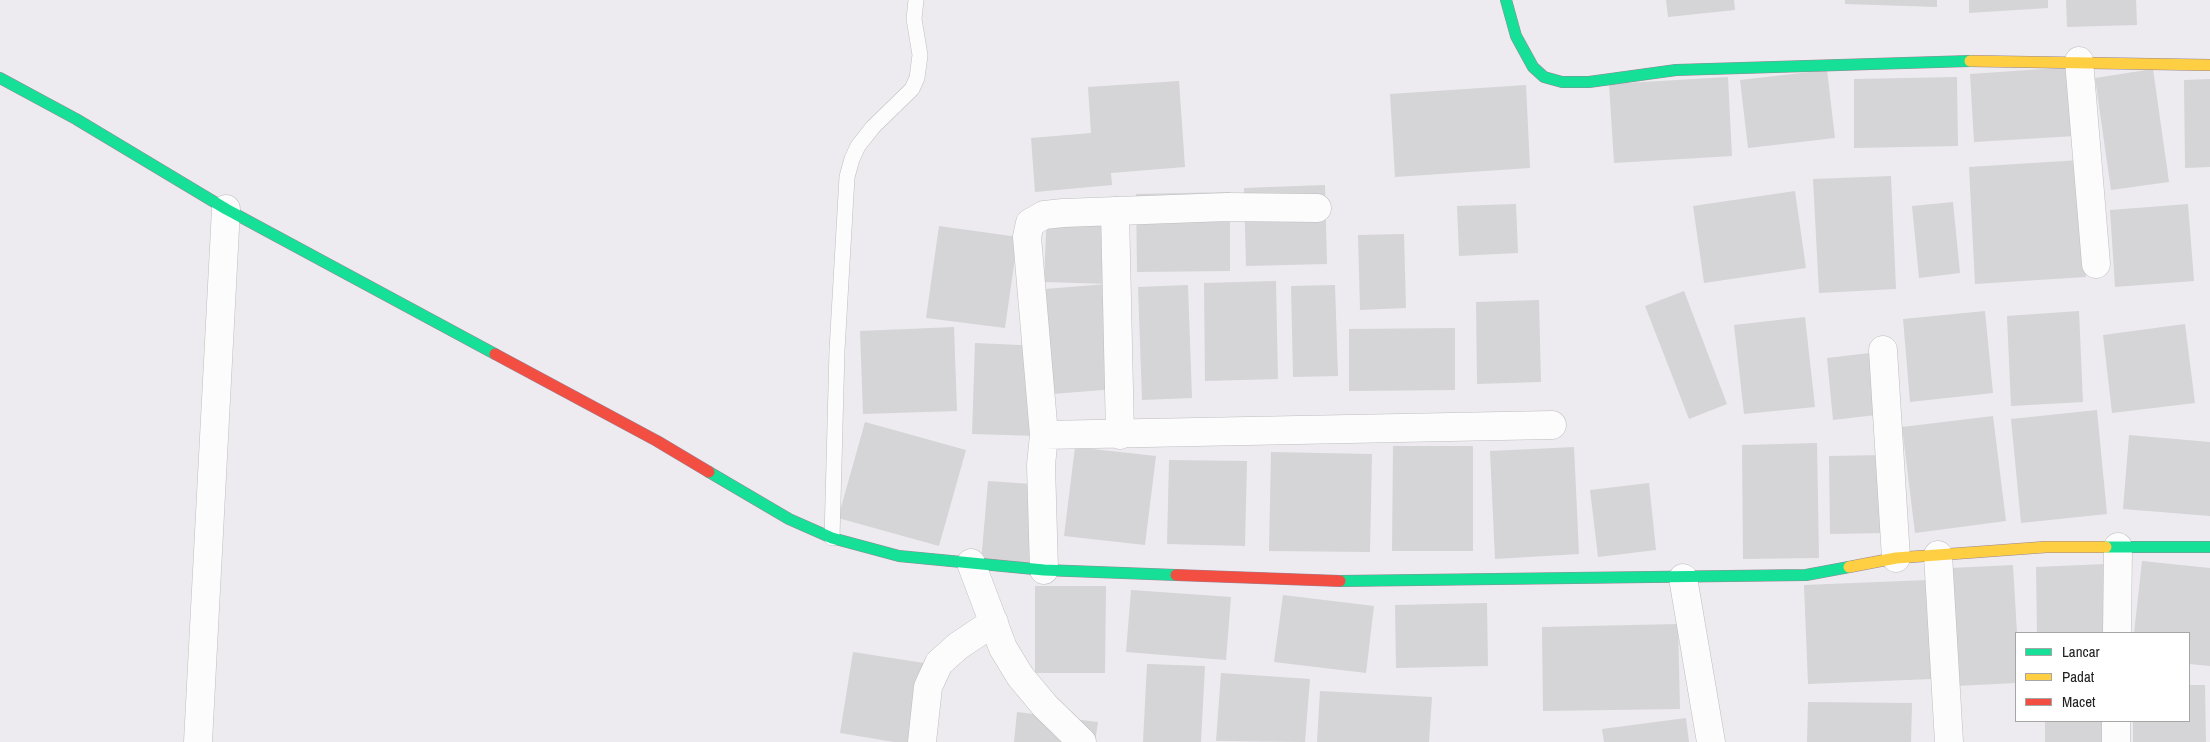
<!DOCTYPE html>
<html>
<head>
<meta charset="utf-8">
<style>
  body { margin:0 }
  #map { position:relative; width:2210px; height:742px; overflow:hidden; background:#edebef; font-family:"Archivo Narrow",sans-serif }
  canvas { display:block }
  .legend { position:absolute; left:2015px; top:632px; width:175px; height:90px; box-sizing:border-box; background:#fff; border:1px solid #a6a6a6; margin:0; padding:6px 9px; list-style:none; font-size:15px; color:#212121 }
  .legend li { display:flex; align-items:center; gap:10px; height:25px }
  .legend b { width:25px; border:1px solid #a6a6a6 }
</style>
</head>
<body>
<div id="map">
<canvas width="2210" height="742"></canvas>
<ul class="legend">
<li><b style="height:6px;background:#16e098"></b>Lancar</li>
<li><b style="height:6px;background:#ffcf43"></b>Padat</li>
<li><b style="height:6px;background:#f24e42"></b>Macet</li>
</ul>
</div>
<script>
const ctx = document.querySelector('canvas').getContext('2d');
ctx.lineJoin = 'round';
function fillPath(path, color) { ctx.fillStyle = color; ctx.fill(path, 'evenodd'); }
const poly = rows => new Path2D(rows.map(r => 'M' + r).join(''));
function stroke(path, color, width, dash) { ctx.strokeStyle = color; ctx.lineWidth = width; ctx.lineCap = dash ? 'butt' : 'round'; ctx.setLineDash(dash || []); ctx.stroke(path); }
const building = poly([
  [1666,0,1734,0,1735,10,1668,17],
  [1845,0,1937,0,1937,7,1845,4],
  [1969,0,2048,0,2048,8,1969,13],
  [2066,0,2136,0,2137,25,2067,27],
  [2072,67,2076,136,1974,142,1970,74],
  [2153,69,2169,182,2111,190,2095,78],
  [1827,70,1835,138,1748,148,1740,80],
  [1728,77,1732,156,1614,163,1609,84],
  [1957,77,1958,146,1854,148,1854,79],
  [2210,79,2210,167,2185,168,2184,80],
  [1179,81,1185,167,1111,173,1112,185,1035,192,1031,138,1091,133,1088,87],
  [1526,85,1530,168,1395,177,1390,94],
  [2080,160,2086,277,1975,284,1969,167],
  [1891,176,1896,289,1819,293,1813,179],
  [1325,185,1327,264,1246,266,1244,188],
  [1795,191,1806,268,1704,283,1693,206],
  [1230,192,1230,271,1137,272,1136,194],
  [1953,202,1960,273,1919,278,1912,206],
  [1516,204,1518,253,1459,256,1457,206],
  [2188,204,2194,281,2115,287,2110,210],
  [1047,210,1113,213,1110,284,1044,282],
  [939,226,1018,237,1005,328,926,318],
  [1404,234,1406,308,1360,310,1358,235],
  [1276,281,1278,379,1205,381,1204,283],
  [1119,283,1127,388,1053,394,1045,289],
  [1188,285,1192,398,1142,400,1138,287],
  [1335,285,1338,376,1293,377,1291,286],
  [1684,291,1727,404,1689,419,1645,306],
  [1539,300,1541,382,1477,384,1476,302],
  [1985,311,1993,393,1910,402,1903,319],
  [2079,311,2083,402,2011,406,2007,316],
  [1805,317,1815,407,1744,414,1734,325],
  [2185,324,2195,403,2112,413,2103,335],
  [954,327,957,411,863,414,860,331],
  [1455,328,1455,390,1349,391,1349,329],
  [975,343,1043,346,1039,436,972,434],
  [1870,353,1876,415,1833,420,1827,358],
  [2097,410,2107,514,2021,523,2011,419],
  [1993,416,2006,521,1915,533,1902,427],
  [865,422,966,450,939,546,838,518],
  [2129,435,2210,442,2210,516,2123,509],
  [1817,443,1819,558,1743,559,1742,445],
  [1393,446,1473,446,1473,551,1392,551],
  [1075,447,1156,456,1145,545,1064,536],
  [1574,447,1579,554,1495,559,1490,451],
  [1271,452,1372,454,1370,552,1269,551],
  [1884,455,1886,533,1830,534,1829,456],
  [1169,460,1247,461,1245,546,1167,544],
  [988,481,1046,485,1040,568,981,563],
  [1649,483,1656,550,1598,557,1590,490],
  [2142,561,2210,568,2210,666,2189,664,2189,633,2134,633],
  [2106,564,2107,633,2037,633,2036,567],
  [2013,565,2017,633,2016,683,1956,686,1950,568],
  [1928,580,1932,679,1808,684,1804,585],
  [1035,586,1106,586,1105,673,1035,673],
  [1131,590,1231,597,1226,660,1126,652],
  [1283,595,1374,606,1366,673,1274,662],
  [1487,603,1488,666,1396,668,1395,605],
  [1678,624,1680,709,1543,711,1542,627],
  [853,652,937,665,925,742,894,742,840,733],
  [1147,664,1205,666,1201,742,1143,742],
  [1221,673,1310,679,1305,742,1216,741],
  [2189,685,2205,685,2206,742,2133,742,2133,721,2189,721],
  [1320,691,1432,697,1429,742,1317,742],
  [1808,702,1912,703,1911,742,1807,742],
  [1017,712,1098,722,1095,742,1014,742],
  [1686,718,1689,742,1604,742,1602,729],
  [2045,721,2104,721,2104,742,2045,742]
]);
const lane = poly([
  [832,538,837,350,847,177,852,159,858,146,873,127,912,89,917,78,920,55,914,19,916,0]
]);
const street = poly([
  [2079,61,2096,264],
  [1115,211,1120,435],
  [1883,350,1896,558],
  [1044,435,1552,425],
  [1938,555,1949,742],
  [971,563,1003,648,1020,676,1045,706,1082,742],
  [1044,570,1041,465,1044,435,1027,237,1030,223,1044,215,1063,213,1227,207,1317,208],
  [1683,578,1711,742],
  [2117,633,2118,547],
  [198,742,226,209],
  [922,742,928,687,939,663,958,646,994,622],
  [2116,742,2116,721]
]);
const fast = poly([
  [1506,0,1516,36,1533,67,1544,77,1562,82,1589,82,1676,70,1970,61],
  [0,78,76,119,226,209,495,354],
  [709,472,789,519,832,538,899,556,1044,570,1176,575],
  [2106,547,2210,547],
  [1340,581,1806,575,1849,567]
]);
const slow = poly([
  [1970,61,2210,65],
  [1849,567,1896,558,2046,547,2106,547]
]);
const jam = poly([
  [495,354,657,441,709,472],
  [1176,575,1340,581]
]);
fillPath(building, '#d5d4d7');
stroke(lane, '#bebdbf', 16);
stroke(street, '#bebdbf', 29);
stroke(fast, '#988396', 12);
stroke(slow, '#988396', 12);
stroke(jam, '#988396', 12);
stroke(lane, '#fcfcfd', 15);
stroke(street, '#fcfcfd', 28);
stroke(fast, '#16e098', 11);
stroke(slow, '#ffcf43', 11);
stroke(jam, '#f24e42', 11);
</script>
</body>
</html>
